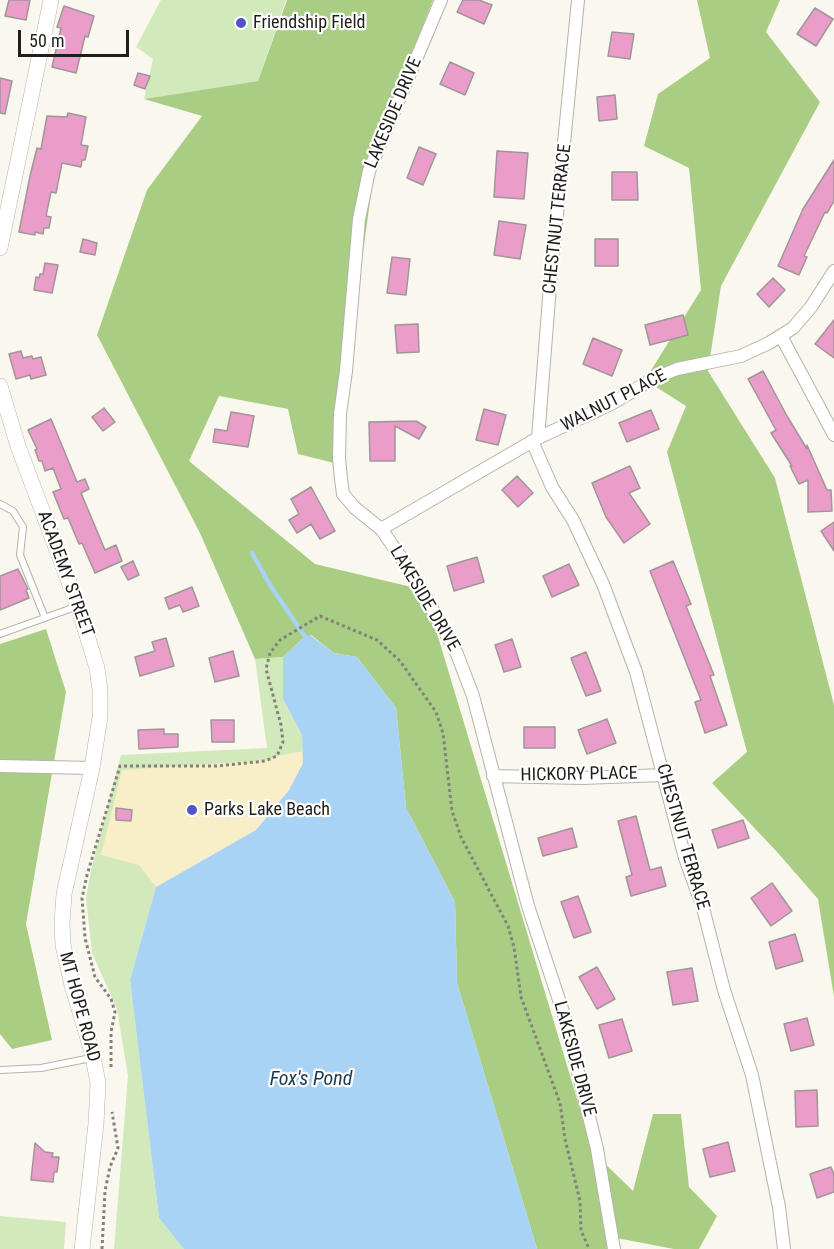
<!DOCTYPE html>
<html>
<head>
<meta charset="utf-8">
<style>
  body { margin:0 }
  #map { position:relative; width:834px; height:1249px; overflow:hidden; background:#faf7ee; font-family:"Roboto Condensed",sans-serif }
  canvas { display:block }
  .scale { position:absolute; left:18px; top:30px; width:111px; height:27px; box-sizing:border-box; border:3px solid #1f1e1a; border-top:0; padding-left:8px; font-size:18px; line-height:21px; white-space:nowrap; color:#1f1e1a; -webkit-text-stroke:4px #fff; paint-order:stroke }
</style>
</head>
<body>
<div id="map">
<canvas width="834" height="1249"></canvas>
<div class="scale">50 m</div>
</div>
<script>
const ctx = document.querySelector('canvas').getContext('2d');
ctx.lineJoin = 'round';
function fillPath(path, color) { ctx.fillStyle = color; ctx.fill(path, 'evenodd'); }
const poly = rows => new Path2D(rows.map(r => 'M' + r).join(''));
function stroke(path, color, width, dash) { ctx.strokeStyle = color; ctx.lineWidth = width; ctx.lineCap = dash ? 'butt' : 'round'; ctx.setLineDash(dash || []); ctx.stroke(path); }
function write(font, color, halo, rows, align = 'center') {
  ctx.font = font + ' "Roboto Condensed",sans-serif'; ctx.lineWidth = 4.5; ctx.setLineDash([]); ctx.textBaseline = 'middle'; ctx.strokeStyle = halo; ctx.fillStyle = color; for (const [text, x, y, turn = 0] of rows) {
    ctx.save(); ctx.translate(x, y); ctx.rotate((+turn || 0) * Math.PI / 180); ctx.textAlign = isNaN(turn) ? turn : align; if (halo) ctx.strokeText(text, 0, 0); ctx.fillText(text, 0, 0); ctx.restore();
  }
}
const green = poly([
  [161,0,286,0,258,81,144,99,153,59,136,47],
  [283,657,283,699,302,735,303,763,156,887,130,980,159,1218,184,1249,114,1249,128,1076,117,1009,92,953,86,898,91,870,121,755,267,748,255,659],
  [0,1216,66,1222,64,1249,0,1249]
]);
const forest = poly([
  [287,0,433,0,379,136,334,463,298,454,288,409,219,396,189,461,315,564,424,590,593,1152,633,1191,653,1114,681,1114,689,1187,717,1216,699,1249,674,1249,611,1237,612,1249,537,1249,457,983,455,902,406,808,396,708,357,657,334,653,311,635,301,640,283,657,255,659,200,533,97,335,147,190,202,116,144,99,258,81],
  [697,0,780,0,766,32,820,102,721,286,708,371,775,478,834,705,834,997,818,899,778,853,712,783,747,752,667,452,686,406,645,380,701,290,689,168,644,146,658,94,710,58],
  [46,629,66,692,26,924,52,1040,12,1049,0,1034,0,644]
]);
const sand = poly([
  [304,751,303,763,289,790,256,830,156,887,139,865,101,855,122,770,268,760,277,756]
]);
const water = poly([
  [310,635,334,653,357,657,396,708,406,808,455,902,457,983,537,1249,184,1249,159,1218,130,980,156,887,256,830,289,790,303,763,302,735,283,699,283,657,301,640]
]);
const stream = poly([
  [252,553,270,585,306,638]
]);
const building = poly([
  [9,0,30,0,26,20,5,16,9,0],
  [463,0,479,0,492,5,484,24,457,12,463,0],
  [64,6,94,16,88,37,85,36,76,73,52,67,61,28,57,27,64,6],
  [815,8,833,19,816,46,797,34,815,8],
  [612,32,634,34,630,59,608,56,612,32],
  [450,62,474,73,465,95,440,84,450,62],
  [138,73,150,76,145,89,134,85,138,73],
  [0,78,12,81,5,114,0,113,0,78],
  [615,95,617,119,599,121,597,97,615,95],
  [68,113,86,117,81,145,88,146,85,160,82,160,81,167,62,163,56,193,51,192,46,216,51,217,49,228,44,228,43,234,35,232,35,235,19,232,30,176,37,148,41,149,47,116,67,117,68,113],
  [419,147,436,154,423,185,407,178,419,147],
  [497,151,528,153,524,199,494,197,497,151],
  [834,160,834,201,827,213,825,212,804,256,807,257,799,275,778,266,803,209,834,160],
  [612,172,637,172,638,200,612,200,612,172],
  [499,221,526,225,520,259,494,255,499,221],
  [83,239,97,243,95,255,80,252,83,239],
  [595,239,618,239,618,266,595,266,595,239],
  [392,257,410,259,406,295,387,293,392,257],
  [45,263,58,265,52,293,34,290,36,277,39,278,40,274,43,274,45,263],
  [773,278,785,290,769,307,757,294,773,278],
  [683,315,688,335,650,345,645,325,683,315],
  [834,320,834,358,815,344,834,320],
  [418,324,419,352,397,353,395,325,418,324],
  [593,338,622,350,612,376,583,364,593,338],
  [21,351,23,358,32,356,33,359,41,357,46,375,31,379,30,375,16,379,9,354,21,351],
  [763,371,787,416,807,449,807,445,827,490,831,490,832,511,808,512,808,480,799,484,790,466,792,466,771,433,776,430,748,379,763,371],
  [104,408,115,422,103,431,92,417,104,408],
  [484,409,506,415,498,445,476,440,484,409],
  [651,410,659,429,627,442,619,423,651,410],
  [231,412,254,416,248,447,213,442,215,429,227,431,231,412],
  [51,419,77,482,85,479,89,489,81,493,105,550,116,545,122,561,95,573,82,543,79,544,68,518,64,519,53,492,61,489,53,468,45,471,42,461,39,461,35,450,37,449,28,430,51,419],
  [416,421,426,427,419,439,395,426,395,461,370,461,369,422,416,421],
  [630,466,640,488,629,493,650,524,624,543,606,517,592,483,630,466],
  [517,476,533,493,518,507,502,490,517,476],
  [311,487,335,531,320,539,311,524,297,533,289,520,299,514,291,499,311,487],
  [834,522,834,551,821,531,834,522],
  [477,557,484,582,454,591,447,566,477,557],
  [133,561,139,575,128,580,121,567,133,561],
  [673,561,691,604,686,606,714,675,710,676,727,725,705,733,695,702,701,700,650,571,673,561],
  [569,564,579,585,552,597,543,576,569,564],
  [18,569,28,589,26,590,29,598,0,610,0,576,18,569],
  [192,587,199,606,183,612,180,605,169,609,165,598,192,587],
  [166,638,174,666,140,676,135,657,155,651,152,642,166,638],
  [512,639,521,667,504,672,495,645,512,639],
  [233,651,239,676,215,682,209,658,233,651],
  [586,652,601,691,586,696,571,658,586,652],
  [607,719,616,743,587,754,578,730,607,719],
  [211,720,234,720,234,742,212,742,211,720],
  [524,727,555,727,555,748,524,748,524,727],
  [164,729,164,734,178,734,178,747,139,749,138,730,164,729],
  [116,808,132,810,131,821,116,820,116,808],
  [636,816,650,870,661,867,666,886,631,896,626,877,632,875,618,821,636,816],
  [743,820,749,838,718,848,712,830,743,820],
  [572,828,577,847,543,856,538,838,572,828],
  [772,883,792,911,771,926,751,898,772,883],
  [578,896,591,932,574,938,561,902,578,896],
  [795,934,803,961,776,969,769,942,795,934],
  [597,967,615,999,597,1009,579,977,597,967],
  [692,968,698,1001,673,1005,667,972,692,968],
  [807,1018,814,1045,791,1051,784,1024,807,1018],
  [622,1019,632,1051,609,1058,599,1025,622,1019],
  [817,1090,818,1126,796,1127,795,1091,817,1090],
  [728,1142,735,1171,710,1177,703,1149,728,1142],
  [35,1143,45,1152,53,1153,52,1157,59,1157,57,1172,54,1172,53,1182,31,1180,35,1143],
  [831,1167,834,1175,834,1192,817,1198,810,1174,831,1167]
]);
const path = poly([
  [111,1067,111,1032,115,1012,111,999,95,977,85,938,82,898,87,875,120,766,217,766,265,761,277,756,283,742,281,725,266,669,270,653,280,640,320,616,377,640,400,661,436,712,443,733,452,811,461,837,508,926,514,947,521,997,560,1103,565,1139,580,1201,581,1230,589,1249],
  [102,1249,105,1191,110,1167,118,1148,112,1112]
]);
const service = poly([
  [0,504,13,511,23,527,20,555,45,618],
  [0,634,78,606],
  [0,1070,41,1068,91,1058]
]);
const minor = poly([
  [441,0,369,171,359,219,346,371,340,414,339,458,341,479,343,494,355,508,381,529,414,576,457,654,473,696,528,906,564,1015,597,1149,614,1249],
  [781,336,834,435],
  [538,438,550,286,578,0],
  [532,441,552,487,573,520,603,584,636,672,685,858,703,908,724,990,752,1075,779,1207,784,1249],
  [381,529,538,438,611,404,653,379,677,369,741,356,769,343,793,328,811,307,834,271],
  [0,766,92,768],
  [493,776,582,778,664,775]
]);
const tertiary = poly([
  [0,248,51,0],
  [0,386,18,446,78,606,97,668,100,690,100,717,92,768,64,894,62,923,63,945,72,985,92,1052,98,1083,96,1124,82,1249]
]);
const markers = [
  [241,23,6,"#5352c9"],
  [192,810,6,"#5352c9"]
];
const poiNames = [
  ["Friendship Field",253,23],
  ["Parks Lake Beach",204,810]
];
const streetNames = [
  ["LAKESIDE DRIVE",394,113,-67],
  ["CHESTNUT TERRACE",558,219,-84],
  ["WALNUT PLACE",614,401,-27],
  ["ACADEMY STREET",65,574,70],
  ["LAKESIDE DRIVE",424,599,59],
  ["HICKORY PLACE",579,775,-1],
  ["CHESTNUT TERRACE",682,837,74],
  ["MT HOPE ROAD",79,1007,75],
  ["LAKESIDE DRIVE",574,1059,75]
];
const waterNames = [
  ["Fox's Pond",311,1080]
];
fillPath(green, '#d1e9bb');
fillPath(forest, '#a9ce83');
fillPath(sand, '#f8eec8');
fillPath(water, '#a8d3f4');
stroke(stream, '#a8d3f4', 4.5);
fillPath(building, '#eb9dc9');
stroke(building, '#9f969a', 1.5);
stroke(service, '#b4b2a9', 8);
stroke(minor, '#b4b2a9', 14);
stroke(tertiary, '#b4b2a9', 16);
stroke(path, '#83817a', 3, [3, 3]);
stroke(service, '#fff', 6);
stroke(minor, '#fff', 12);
stroke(tertiary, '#fff', 15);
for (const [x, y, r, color] of markers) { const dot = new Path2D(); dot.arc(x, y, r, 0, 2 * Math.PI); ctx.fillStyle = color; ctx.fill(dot); stroke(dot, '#fff', 2); }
write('18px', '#1f1e1a', '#fff', poiNames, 'left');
write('18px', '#1f1e1a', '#fff', streetNames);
write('italic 20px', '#19394f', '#fff', waterNames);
</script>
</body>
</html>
